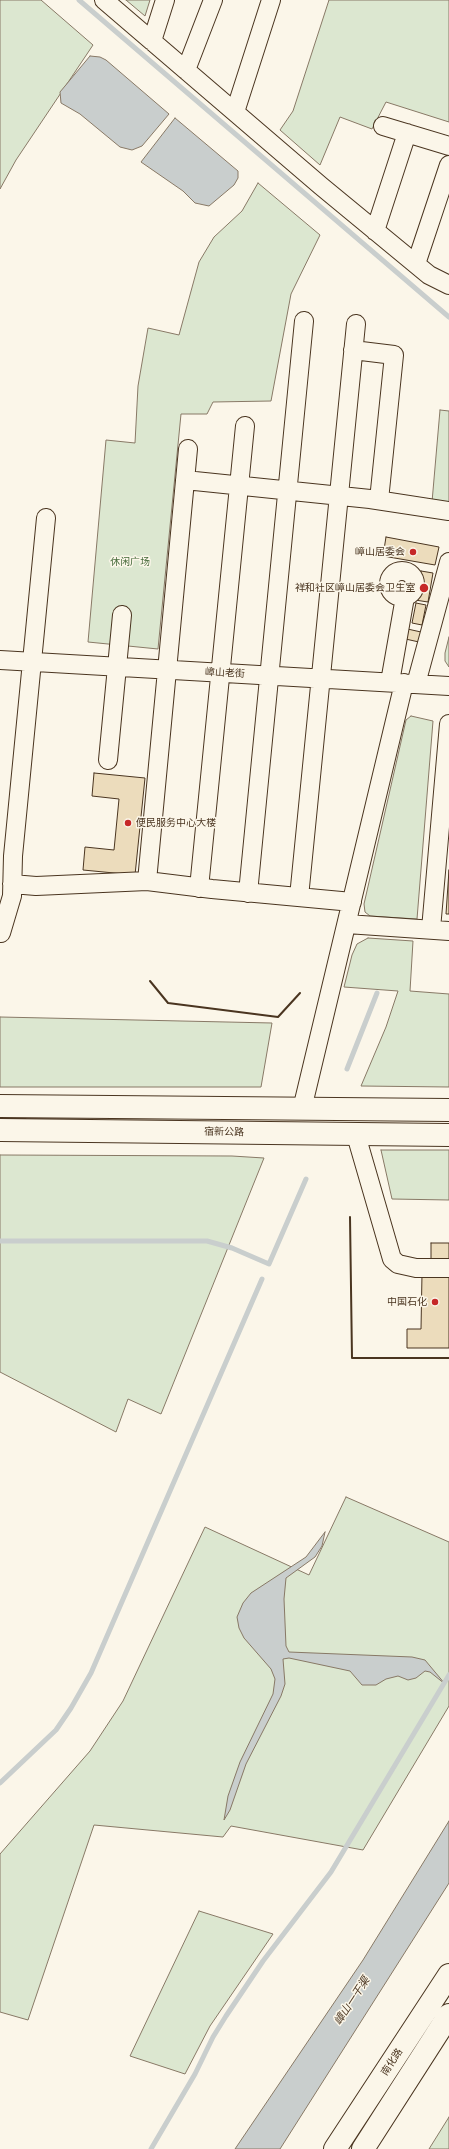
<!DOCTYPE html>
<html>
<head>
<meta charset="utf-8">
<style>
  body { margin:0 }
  canvas { display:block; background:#fbf6e9 }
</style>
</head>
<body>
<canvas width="449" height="2149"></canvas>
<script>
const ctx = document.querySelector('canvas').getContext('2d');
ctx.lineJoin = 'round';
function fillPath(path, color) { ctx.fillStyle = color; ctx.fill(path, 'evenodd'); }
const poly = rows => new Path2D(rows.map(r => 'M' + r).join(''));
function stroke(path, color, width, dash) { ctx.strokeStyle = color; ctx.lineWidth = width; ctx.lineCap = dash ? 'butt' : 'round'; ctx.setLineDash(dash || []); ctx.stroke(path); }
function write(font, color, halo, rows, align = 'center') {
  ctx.font = font + ' Mulish,"Noto Sans SC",sans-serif'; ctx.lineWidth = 3; ctx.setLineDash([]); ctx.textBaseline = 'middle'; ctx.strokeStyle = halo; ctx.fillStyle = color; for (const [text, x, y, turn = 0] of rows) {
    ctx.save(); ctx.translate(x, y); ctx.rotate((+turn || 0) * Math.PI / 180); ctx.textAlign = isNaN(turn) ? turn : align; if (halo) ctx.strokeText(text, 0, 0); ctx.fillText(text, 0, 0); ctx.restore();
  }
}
const green = poly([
  [0,0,41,0,93,45,16,160,0,189,0,0],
  [126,0,150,0,145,16,126,0],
  [329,0,449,0,449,122,386,102,372,129,340,117,320,165,280,130,293,111,329,0],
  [258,183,320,235,291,294,271,401,213,402,207,414,181,414,158,649,88,642,106,440,135,443,138,386,148,328,179,335,199,262,214,237,242,211,258,183],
  [440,410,449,411,449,505,432,502,440,410],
  [449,637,449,667,445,661,445,653,449,637],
  [411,716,433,721,417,919,370,916,365,912,364,904,406,720,411,716],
  [368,938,413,941,410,991,449,994,449,1087,361,1086,386,1027,398,991,344,987,352,955,357,944,368,938],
  [0,1017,272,1023,261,1087,0,1087,0,1017],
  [381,1150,449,1150,449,1200,392,1199,381,1150],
  [0,1155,232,1156,264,1158,161,1414,128,1399,116,1432,0,1372,0,1155],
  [346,1497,449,1542,449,1706,363,1850,231,1826,223,1837,94,1825,28,2020,0,2012,0,1854,90,1751,123,1701,205,1527,309,1575,346,1497],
  [199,1911,273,1934,210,2026,185,2074,130,2056,199,1911],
  [449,2117,449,2149,429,2149,449,2117]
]);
const water = poly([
  [90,56,100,57,106,60,169,114,142,146,132,150,120,147,80,114,61,103,60,92,90,56],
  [175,118,238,171,238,178,234,185,209,206,195,203,183,191,141,162,175,118],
  [325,1532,322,1546,315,1557,286,1578,284,1599,286,1646,289,1652,412,1657,425,1660,445,1684,430,1672,425,1671,416,1678,408,1680,398,1676,386,1679,376,1685,362,1685,350,1671,289,1658,283,1659,285,1684,281,1696,246,1764,230,1810,224,1820,228,1796,240,1762,273,1694,275,1679,271,1669,244,1638,239,1628,237,1617,243,1603,251,1593,306,1557,325,1532],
  [449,1821,449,1883,280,2149,235,2149,363,1960,449,1821]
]);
const stream = poly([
  [79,0,449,317],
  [347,1069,377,993],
  [0,1241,207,1241,232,1248,269,1264,306,1179],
  [0,1783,56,1730,71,1708,91,1673,262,1279],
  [151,2149,195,2074,213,2037,226,2016,263,1961,331,1872,449,1675]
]);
const building = poly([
  [386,537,439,547,435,565,383,556,386,537],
  [421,571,433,573,428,602,415,600,421,571],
  [416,603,426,605,422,625,412,623,416,603],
  [403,628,421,632,419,642,401,638,403,628],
  [94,773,145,778,135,875,83,870,85,847,114,850,119,799,92,796,94,773],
  [449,870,449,914,446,914,449,870],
  [431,1243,449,1243,449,1262,431,1262,431,1243],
  [422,1274,449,1274,449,1348,407,1348,407,1329,421,1329,422,1274]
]);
const minor = poly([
  [104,0,321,186,429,275,449,285],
  [152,41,165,0],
  [186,70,213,0],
  [235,112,271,0],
  [383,126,449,146],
  [375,231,407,133],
  [416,264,449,165],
  [353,350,394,355,379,500],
  [185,480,370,499,449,511],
  '389 584a13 13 0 1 1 26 0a13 13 0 1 1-26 0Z',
  [0,660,449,686],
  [390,682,405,597],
  [416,684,449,562],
  [108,760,122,615],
  [147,881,188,449],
  [12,884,36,886,147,881,212,889,352,902],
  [199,888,245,426],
  [248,893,304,321],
  [299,897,356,324],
  [347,924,449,931],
  [431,929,449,724],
  [1,933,12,896,13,856,46,518],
  [302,1109,404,683],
  [356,1135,392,1259,398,1264,416,1268,449,1268]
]);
const major = poly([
  [335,2149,449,1975],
  [363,2149,449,2015]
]);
const highway = poly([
  [0,1106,449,1110],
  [0,1130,449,1135]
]);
const wall = poly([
  [150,981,168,1003,278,1017,300,993],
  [350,1217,352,1358,449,1358]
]);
const markers = [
  [413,552,4,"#c62828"],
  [424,588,5,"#c62828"],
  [128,823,4,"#c62828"],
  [435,1302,4,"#c62828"]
];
const poiNames = [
  ["嶂山居委会",405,552],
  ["祥和社区嶂山居委会卫生室",415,588],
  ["便民服务中心大楼",136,823,"left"],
  ["中国石化",427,1302]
];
const parkNames = [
  ["休闲广场",130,562]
];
const streetNames = [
  ["嶂山老街",225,673,3],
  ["宿新公路",224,1132,1],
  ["南化路",392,2062,-57]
];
const waterNames = [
  ["嶂山一干渠",352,2001,-57]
];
fillPath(green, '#dce7d0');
stroke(green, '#887966', 1);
fillPath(water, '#c9cecd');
stroke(water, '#887966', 1);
stroke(stream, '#c9cecd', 5);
fillPath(building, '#ecdcbc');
stroke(building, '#4a3520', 1);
stroke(minor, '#4a3520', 20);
stroke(major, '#4a3520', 24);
stroke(highway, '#4a3520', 24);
stroke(minor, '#fbf6e9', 18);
stroke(major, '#fbf6e9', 22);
stroke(highway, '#fbf6e9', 22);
stroke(wall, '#4a3520', 2);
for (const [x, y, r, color] of markers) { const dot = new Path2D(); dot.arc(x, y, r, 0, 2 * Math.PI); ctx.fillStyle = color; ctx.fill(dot); stroke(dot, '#fbf6e9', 1.5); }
write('10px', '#4a3520', '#fbf6e9', poiNames, 'right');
write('10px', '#436837', '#fbf6e9', parkNames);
write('10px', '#4a3520', '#fbf6e9', streetNames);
write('italic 11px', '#4a3520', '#fbf6e9', waterNames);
</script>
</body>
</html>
